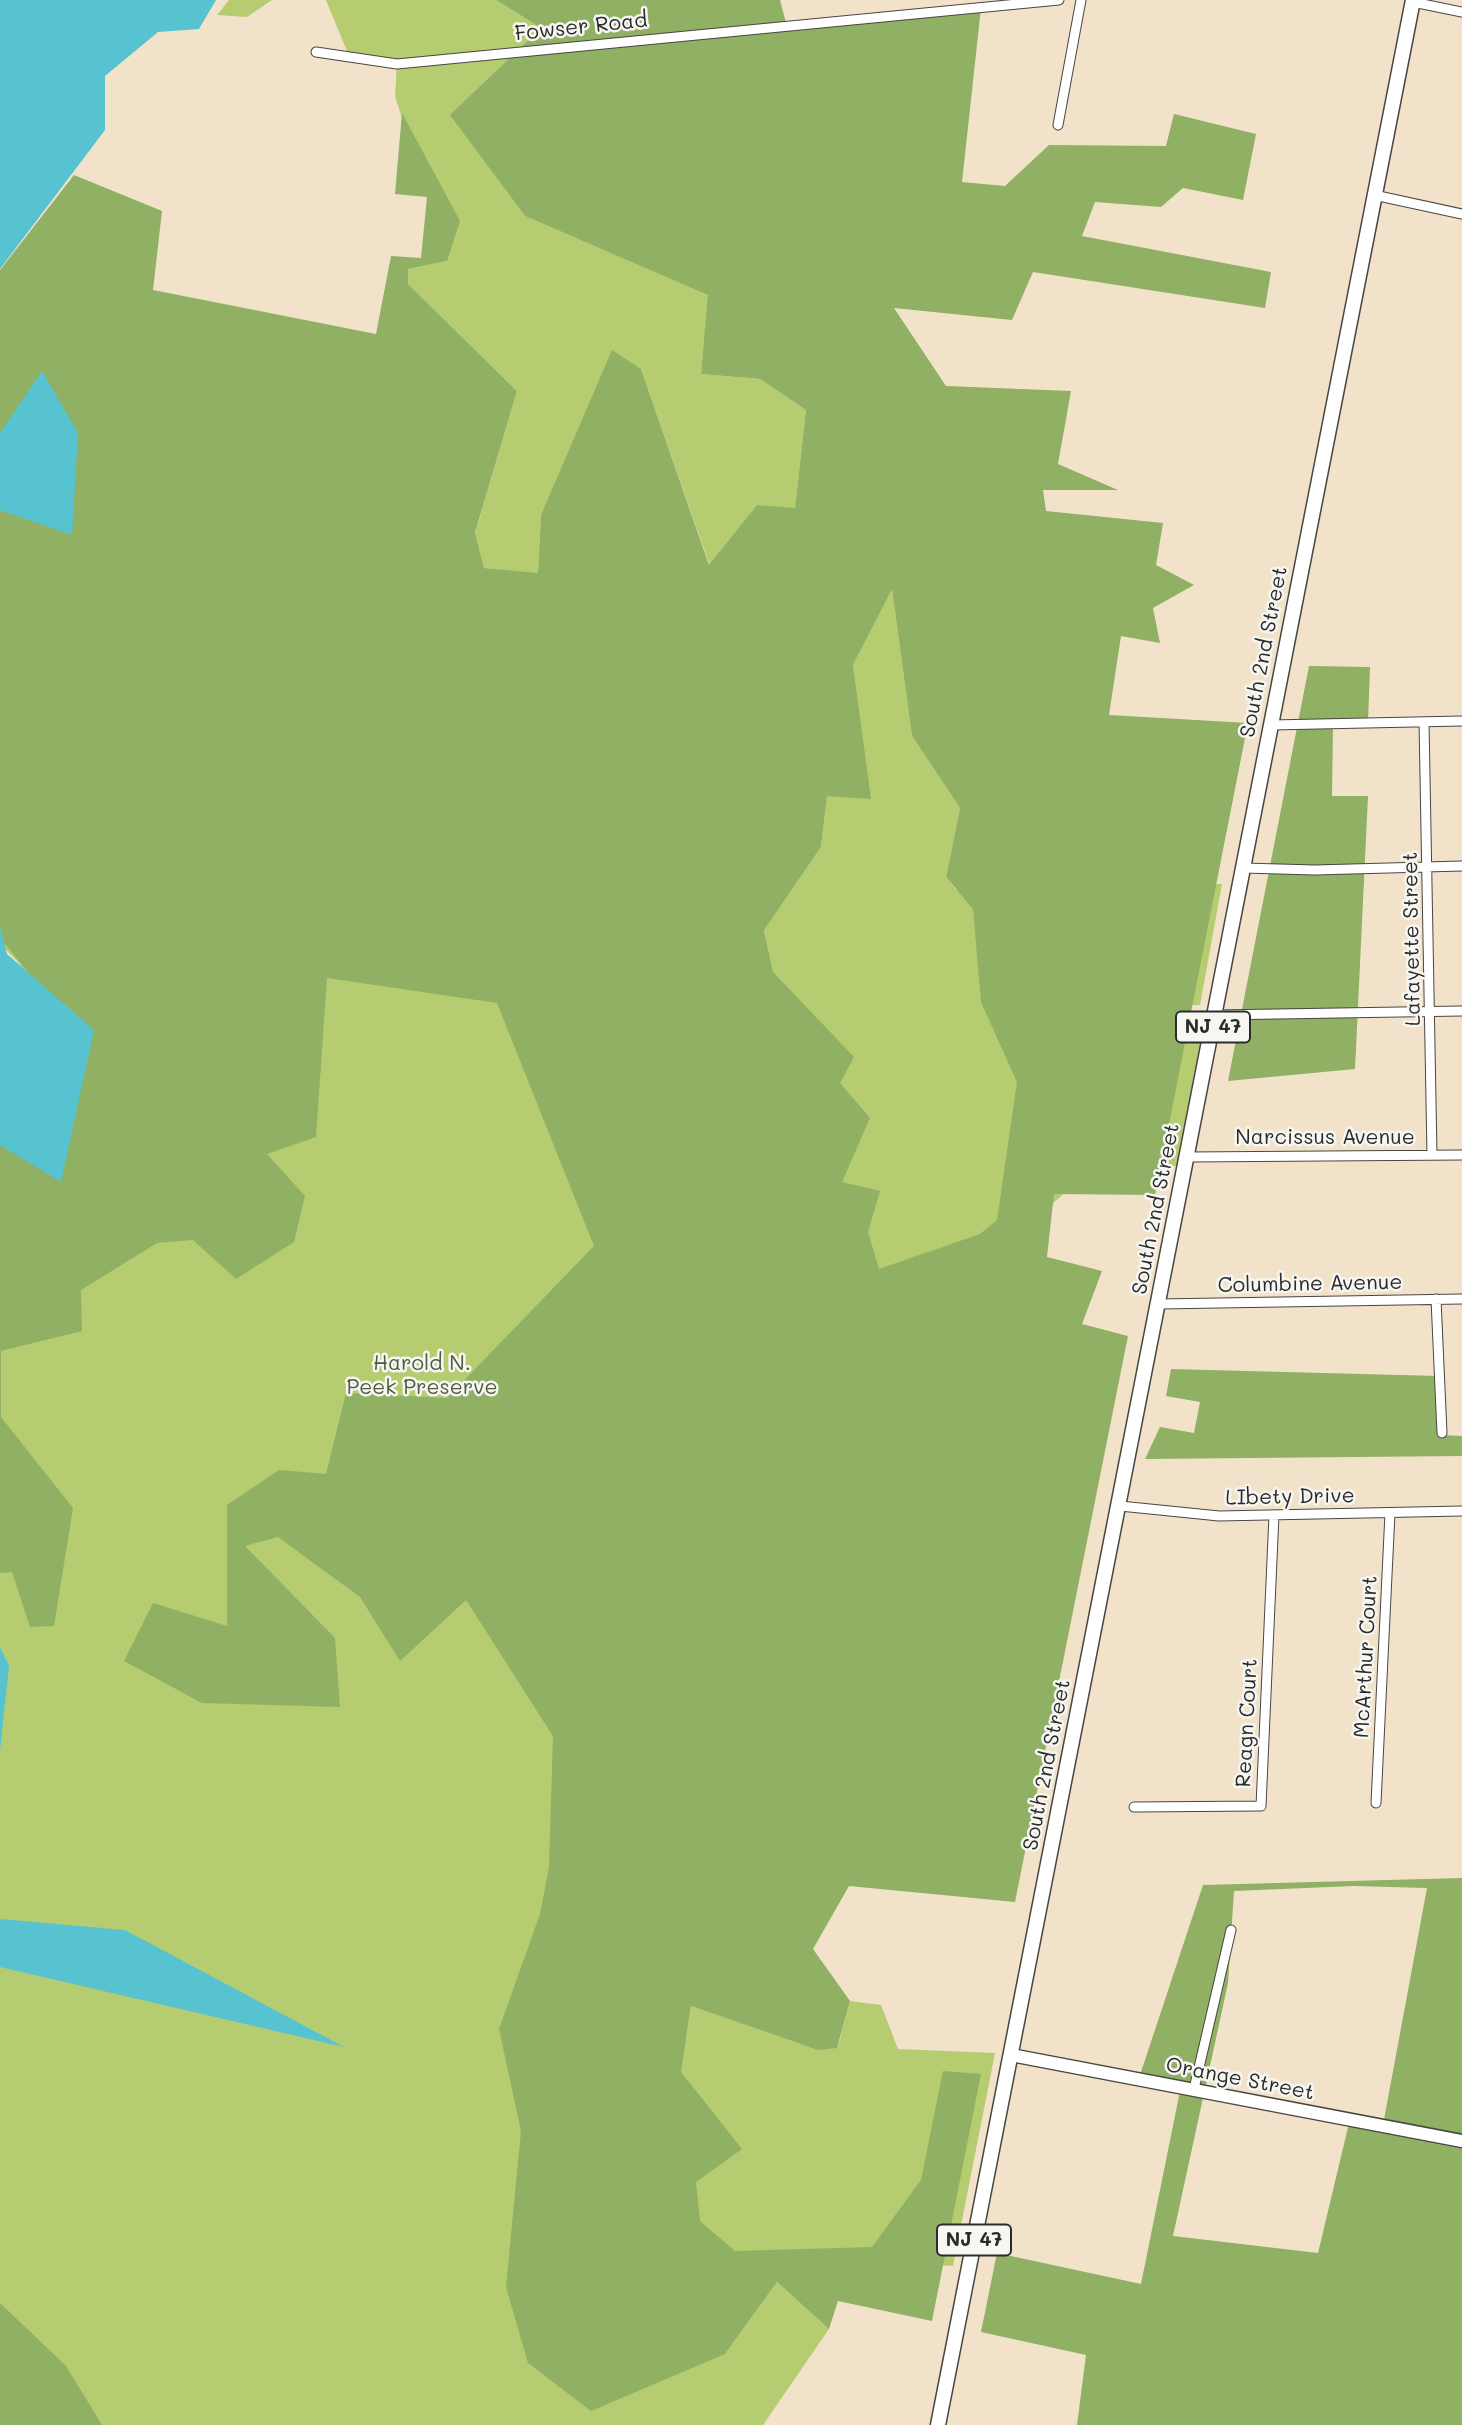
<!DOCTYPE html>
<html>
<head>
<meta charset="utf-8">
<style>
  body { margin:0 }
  canvas { display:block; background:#f2e2ca }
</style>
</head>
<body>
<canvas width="1462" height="2425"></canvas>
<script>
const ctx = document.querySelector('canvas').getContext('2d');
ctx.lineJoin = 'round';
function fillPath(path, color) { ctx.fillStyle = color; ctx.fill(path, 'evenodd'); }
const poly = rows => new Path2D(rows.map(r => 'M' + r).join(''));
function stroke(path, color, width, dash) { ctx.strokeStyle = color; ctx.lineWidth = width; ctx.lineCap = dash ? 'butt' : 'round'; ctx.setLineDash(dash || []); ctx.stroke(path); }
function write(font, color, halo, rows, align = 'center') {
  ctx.font = font + ' Mali,sans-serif'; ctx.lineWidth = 5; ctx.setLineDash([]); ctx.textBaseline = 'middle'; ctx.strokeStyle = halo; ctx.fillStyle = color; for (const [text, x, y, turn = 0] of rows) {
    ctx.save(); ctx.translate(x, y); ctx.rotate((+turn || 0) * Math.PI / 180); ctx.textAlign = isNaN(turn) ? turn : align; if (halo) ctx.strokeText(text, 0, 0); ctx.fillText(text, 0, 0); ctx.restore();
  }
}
const green = poly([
  [229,0,272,0,247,17,217,15],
  [326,0,496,0,541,28,451,115,525,216,709,295,701,374,760,379,806,410,795,509,757,505,710,566,641,369,541,515,538,574,484,568,475,534,517,391,408,284,408,269,447,261,395,96,397,63,349,56],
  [892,588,912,736,960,808,946,877,956,890,1222,884,1200,1005,984,1009,1170,1030,1214,1030,1186,1166,1093,1168,1001,1249,552,1894,686,2040,691,2006,804,2045,838,2046,850,2001,881,2005,898,2049,995,2053,953,2266,510,2244,725,2354,777,2282,829,2329,763,2425,0,2425,0,1108,32,987,19,963,0,944,0,935,831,1035,811,1012,781,1013,764,929,821,847,827,795,870,798,853,665]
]);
const forest = poly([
  [496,0,780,0,787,27,981,8,962,182,1005,186,1049,145,1166,146,1174,114,1256,134,1243,200,1183,188,1161,207,1095,202,1082,236,1271,272,1265,308,1033,272,1012,320,894,308,946,386,1071,391,1058,464,1118,490,1043,490,1046,511,1163,523,1156,565,1194,585,1153,608,1160,643,1121,636,1109,715,1248,723,1155,1195,1054,1194,1047,1257,1102,1271,1082,1324,1128,1336,1015,1902,849,1886,813,1949,850,2001,837,2048,818,2050,691,2006,681,2072,742,2149,696,2182,700,2221,735,2251,872,2247,921,2180,943,2071,981,2074,932,2321,838,2301,829,2329,777,2282,725,2354,591,2411,528,2363,506,2287,521,2131,499,2029,540,1914,549,1867,553,1736,466,1600,400,1661,360,1597,278,1537,245,1546,335,1638,340,1707,202,1703,124,1661,153,1603,227,1626,227,1505,279,1470,326,1474,346,1393,447,1398,594,1246,497,1003,327,978,316,1137,267,1154,305,1196,294,1242,236,1279,193,1240,157,1243,81,1290,82,1331,1,1351,1,1417,73,1508,54,1626,30,1627,12,1572,0,1573,0,1132,58,1009,0,938,0,270,74,175,162,211,153,290,376,334,391,256,421,258,427,197,395,194,402,113,460,221,447,261,408,269,408,284,517,391,475,533,484,568,538,573,541,515,612,350,641,369,709,565,757,505,795,508,806,410,760,379,701,374,708,295,525,216,450,115,541,28],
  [892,589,912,736,960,808,946,877,973,909,981,1002,1017,1082,997,1220,980,1234,879,1269,868,1232,880,1191,842,1182,870,1118,840,1083,854,1057,773,972,764,930,821,847,827,796,871,799,853,665],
  [1309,666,1370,667,1368,722,1333,725,1332,796,1368,796,1355,1069,1228,1081],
  [1171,1369,1438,1376,1439,1435,1462,1436,1462,1456,1145,1459,1160,1427,1194,1433,1200,1402,1166,1396],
  [1462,1878,1462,2425,1077,2425,1086,2355,981,2332,997,2253,1141,2284,1181,2086,1139,2078,1203,1885],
  [1354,1886,1427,1888,1383,2125,1350,2119,1318,2253,1173,2236,1228,1983,1234,1891],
  [0,2303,66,2366,102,2425,0,2425]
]);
const water = poly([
  [0,0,216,0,199,29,158,32,105,76,105,130,0,269],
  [42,371,78,433,72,535,0,510,0,433],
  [0,927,7,954,94,1030,61,1182,0,1145],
  [0,1647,9,1666,0,1750],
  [0,1919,125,1930,344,2047,0,1967]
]);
const minor = poly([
  [1413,2,1462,12],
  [316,52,397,64,1059,0],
  [1058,125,1081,0],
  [1374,195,1462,214],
  [1424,722,1432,1155],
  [1271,725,1462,721],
  [1243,868,1315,870,1462,866],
  [1215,1015,1462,1011],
  [1188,1157,1462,1155],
  [1436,1299,1442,1433],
  [1159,1304,1462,1299],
  [1120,1506,1219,1516,1462,1511],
  [1376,1803,1390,1513],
  [1134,1807,1261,1806,1274,1515],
  [1194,2089,1231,1930]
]);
const secondary = poly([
  [1011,2055,1462,2141]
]);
const primary = poly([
  [938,2425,1413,0]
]);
const shields = [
  [1213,1027,74],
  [974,2240,74]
];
const shieldNames = [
  ["NJ 47",1213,1027],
  ["NJ 47",974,2240]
];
const streetNames = [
  ["Fowser Road",581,27,-6],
  ["South 2nd Street",1264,652,-79],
  ["Lafayette Street",1412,939,-91],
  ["Narcissus Avenue",1325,1138],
  ["South 2nd Street",1156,1209,-79],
  ["Columbine Avenue",1310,1284,-1],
  ["LIbety Drive",1290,1497,-1],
  ["McArthur Court",1366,1657,-87],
  ["Reagn Court",1247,1723,-87],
  ["South 2nd Street",1047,1765,-79],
  ["Orange Street",1240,2079,11]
];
const parkNames = [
  ["Harold N.",422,1364],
  ["Peek Preserve",422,1388]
];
fillPath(green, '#b5cc71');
fillPath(forest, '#90b063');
fillPath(water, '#57c3d1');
stroke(minor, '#494643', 11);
stroke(secondary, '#494643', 15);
stroke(primary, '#494643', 17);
stroke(minor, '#fff', 9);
stroke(secondary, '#fff', 12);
stroke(primary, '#fff', 14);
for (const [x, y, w] of shields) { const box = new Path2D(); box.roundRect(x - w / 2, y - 15.5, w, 31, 5); ctx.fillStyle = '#f6f6f2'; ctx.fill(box); stroke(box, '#2b2b2b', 2); }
write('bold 19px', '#2b2b2b', null, shieldNames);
write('21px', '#2b2b2b', '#f6f6f2', streetNames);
write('21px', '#545b40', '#f6f6f2', parkNames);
</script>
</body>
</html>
